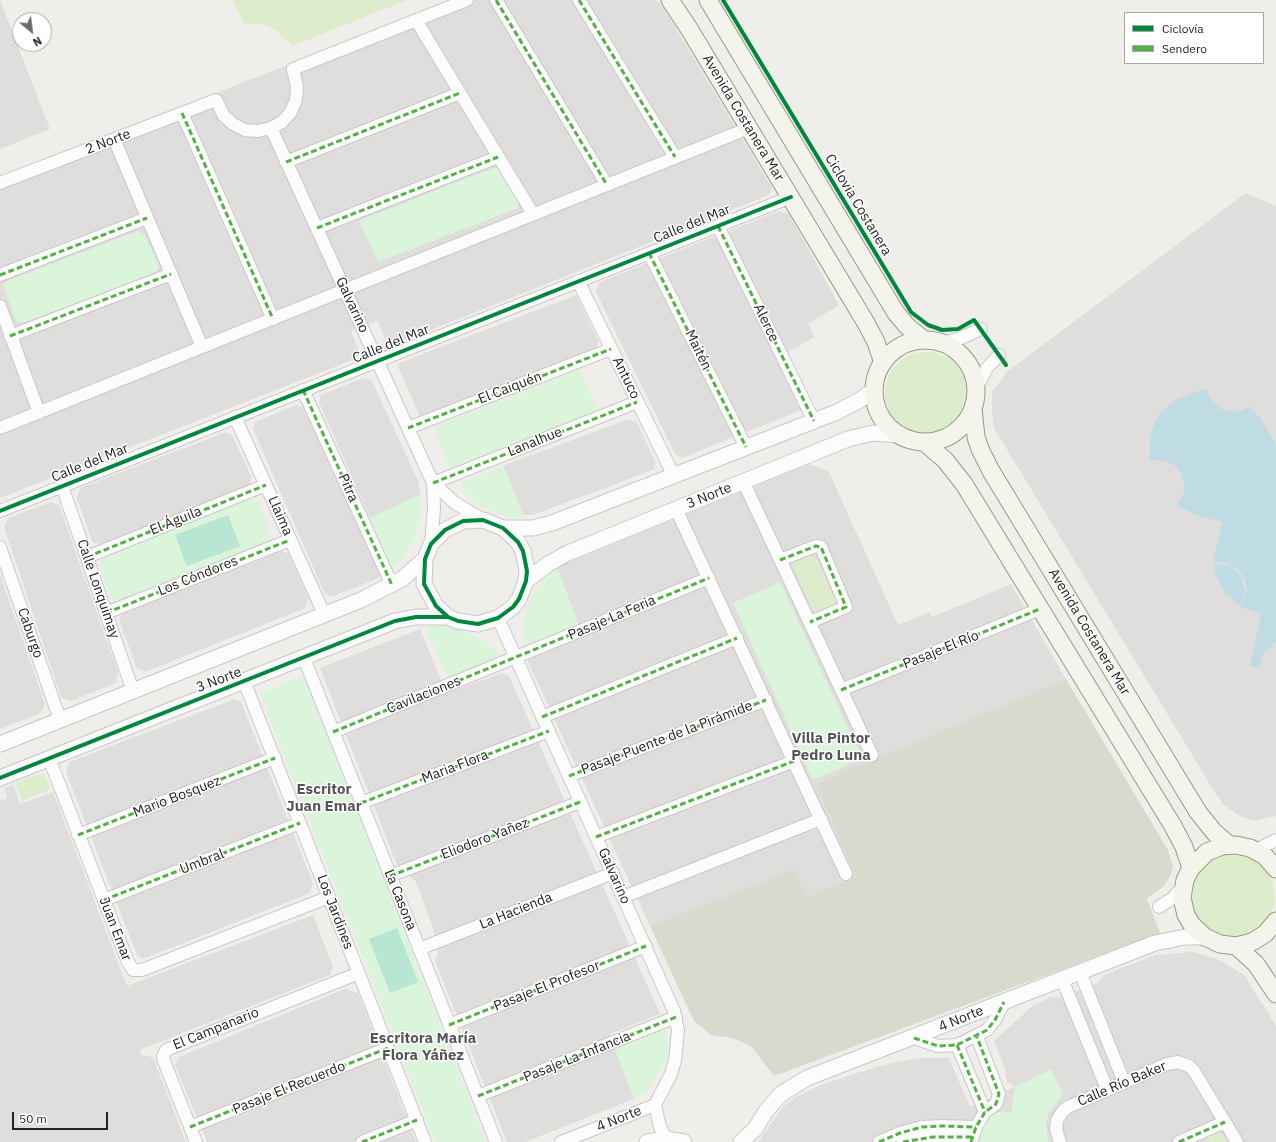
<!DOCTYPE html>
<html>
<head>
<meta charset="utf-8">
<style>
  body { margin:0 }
  #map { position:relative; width:1276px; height:1142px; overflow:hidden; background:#f0eeeb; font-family:"IBM Plex Sans",sans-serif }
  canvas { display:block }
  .legend { position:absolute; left:1124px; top:12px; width:140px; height:52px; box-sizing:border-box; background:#fff; border:1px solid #a7a7a7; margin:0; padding:5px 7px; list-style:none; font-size:12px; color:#222 }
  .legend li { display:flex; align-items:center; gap:8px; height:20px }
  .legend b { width:20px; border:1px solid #a7a7a7 }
  .north { position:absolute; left:12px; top:12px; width:40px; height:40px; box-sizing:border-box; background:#fff; border:1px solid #a7a7a7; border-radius:50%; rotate:151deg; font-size:11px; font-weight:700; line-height:16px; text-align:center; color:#222 }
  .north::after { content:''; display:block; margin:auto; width:14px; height:18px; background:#6a6968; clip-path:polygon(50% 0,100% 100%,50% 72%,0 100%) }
  .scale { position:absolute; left:12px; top:1112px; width:96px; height:18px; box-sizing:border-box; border:2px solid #222; border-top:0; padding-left:5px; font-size:12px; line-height:14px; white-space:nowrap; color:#222; -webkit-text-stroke:3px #fff; paint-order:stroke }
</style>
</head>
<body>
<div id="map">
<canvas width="1276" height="1142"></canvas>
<ul class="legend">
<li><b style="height:5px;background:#00873e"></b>Ciclovía</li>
<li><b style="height:5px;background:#55b145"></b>Sendero</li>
</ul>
<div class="north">N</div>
<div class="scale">50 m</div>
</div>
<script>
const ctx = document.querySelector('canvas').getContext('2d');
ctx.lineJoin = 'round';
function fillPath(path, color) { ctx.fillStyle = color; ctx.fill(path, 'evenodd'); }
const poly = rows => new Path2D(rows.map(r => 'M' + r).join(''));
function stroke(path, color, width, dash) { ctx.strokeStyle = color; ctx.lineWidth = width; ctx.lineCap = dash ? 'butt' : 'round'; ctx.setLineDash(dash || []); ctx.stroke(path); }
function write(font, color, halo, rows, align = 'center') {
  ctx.font = font + ' "IBM Plex Sans",sans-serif'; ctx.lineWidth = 3; ctx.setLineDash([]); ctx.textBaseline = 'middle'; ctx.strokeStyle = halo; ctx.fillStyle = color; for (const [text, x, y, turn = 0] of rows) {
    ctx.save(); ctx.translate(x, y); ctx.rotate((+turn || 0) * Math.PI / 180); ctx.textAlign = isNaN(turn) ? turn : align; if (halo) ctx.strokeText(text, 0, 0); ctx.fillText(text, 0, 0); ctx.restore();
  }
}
const residential = poly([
  [0,0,50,129,0,149],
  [454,0,656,0,663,7,772,188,769,195,393,345,386,342,378,321,351,331,359,352,355,359,0,498,0,180,236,85],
  [1246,193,1276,206,1276,816,1253,821,1238,815,1223,804,1211,786,994,428,992,413,992,392,1007,372],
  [779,211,789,214,839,305,808,324,815,337,777,358,804,409,682,458,675,454,596,292,600,282],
  [576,295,598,341,596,349,422,421,398,367,399,363],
  [363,378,372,381,419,483,420,496,371,521,319,402,321,395],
  [296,405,303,407,380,573,379,578,331,597,325,594,253,429,255,422],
  [629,419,637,423,656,463,653,470,533,515,520,515,503,470,505,465],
  [226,432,232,435,252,478,249,485,101,547,92,541,77,498,80,488],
  [809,464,829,472,898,625,930,612,932,617,1011,584,1066,679,815,784,856,877,806,897,795,869,650,926,522,649,525,647,524,630,526,611,534,592,557,567],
  [51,502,59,505,118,672,116,683,71,701,61,697,4,527,8,518],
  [282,551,289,554,308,598,305,608,145,672,137,668,119,620,122,613],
  [0,575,45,704,41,713,0,729],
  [420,629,446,693,502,673,509,676,660,1014,610,1034,636,1098,525,1142,507,1142,435,961,438,954,433,927,416,882,397,865,320,668],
  [235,699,241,702,313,883,310,893,143,959,137,955,66,772,69,762],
  [13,785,20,804,53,792,127,986,313,915,333,967,330,975,139,1050,142,1056,146,1055,153,1058,186,1142,0,1142,0,801,7,798,5,788],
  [1193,952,1220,960,1245,976,1276,1026,1276,1142,758,1142,783,1107,797,1096,823,1084,879,1066,919,1058,949,1058,970,1107,1015,1087,1007,1082,1005,1069,994,1041,1030,1008,1050,997,1059,998,1098,983,1102,976,1155,955],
  [345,989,358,993,416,1142,207,1142,175,1065,179,1057]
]);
const construction = poly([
  [1066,679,1168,850,1173,866,1171,874,1164,886,1147,898,1160,933,774,1076,751,1046,732,1038,711,1035,694,1021,650,926,795,869,806,897,856,877,815,784]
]);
const grass = poly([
  [233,0,407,0,292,46,279,32,263,24,245,25],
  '885 393a41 41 0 1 1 82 0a41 41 0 1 1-82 0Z',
  [810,556,816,557,836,601,836,606,815,614,791,563],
  [40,774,45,776,51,789,22,801,15,783],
  '1191 895a42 42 0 1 1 84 0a42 42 0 1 1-84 0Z',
  [1220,1131,1226,1142,1208,1142,1206,1137]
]);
const park = poly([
  [493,168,501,169,518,201,518,208,378,262,359,221],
  [138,231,145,235,159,267,154,274,22,323,17,322,3,285,7,281],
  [580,369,599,413,451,472,434,427],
  [503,465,524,517,507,517,484,508,469,498,460,483],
  [419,495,420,511,415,538,403,558,390,569,367,519],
  [252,498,257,500,272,536,269,541,117,603,111,599,99,564,103,557],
  [557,567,579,625,525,647,524,630,526,611,534,592],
  [780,582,862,758,813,780,733,603],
  [437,625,458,629,484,641,505,658,449,681,425,626],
  [304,675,486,1142,435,1142,260,694],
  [668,1024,667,1055,659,1072,648,1089,634,1099,614,1047],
  [1051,1069,1063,1094,1048,1114,1046,1125,1048,1142,977,1142,983,1125,988,1116,998,1112,1011,1112,1015,1087]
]);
const pitch = poly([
  [228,515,240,546,187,566,175,535],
  [397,928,418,982,390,993,369,939]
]);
const water = poly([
  [1206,389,1210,397,1220,409,1237,412,1249,407,1259,416,1276,445,1276,642,1265,651,1259,668,1250,666,1261,614,1240,606,1247,590,1245,580,1240,571,1226,562,1214,563,1214,556,1223,522,1199,516,1177,505,1184,492,1185,486,1182,475,1177,467,1167,461,1150,460,1150,436,1156,420,1162,411,1177,399],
  [1214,564,1229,565,1241,576,1245,592,1239,606,1223,590,1215,573]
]);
const minor = poly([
  [496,0,607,185],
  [579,0,675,157],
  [416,20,533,214],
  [182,113,273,319],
  [271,128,433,483,455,503,483,520],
  [114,139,202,347],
  [286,162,460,93],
  [0,183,216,100,224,116,233,124,245,130,258,131,271,128,282,122,291,112,296,100,297,87,293,69,467,0],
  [718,226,814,421],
  [317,228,498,157],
  [649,253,746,447],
  [0,275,147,218],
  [578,281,674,476],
  [0,306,39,413],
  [10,336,171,274],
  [943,343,961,338,981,329],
  [976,388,987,368,999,355],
  [303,390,392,585],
  [235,417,324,614],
  [0,428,749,128],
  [408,428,611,349],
  [743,481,872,755],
  [433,483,637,402],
  [62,486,133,691],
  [676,509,846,874],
  [0,511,791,197],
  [431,544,434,508,433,483],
  [0,547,60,720],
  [87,557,266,485],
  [780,560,816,546,821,547,846,607,810,622],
  [106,613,290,540],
  [498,618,674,1011,678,1030,675,1060,671,1074,655,1105,660,1127,666,1139],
  [304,658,496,1142],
  [244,681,425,1142],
  [841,690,1040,609],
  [542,717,737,638],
  [333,732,709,578],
  [49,758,128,962,133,970,142,970,329,897],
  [569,776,766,700],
  [361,803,549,731],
  [78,835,275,758],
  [596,837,794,761],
  [1256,850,1276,840],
  [390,876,580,802],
  [623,897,821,819],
  [104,900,300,823],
  [1159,907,1173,898,1183,886],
  [419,949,613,873],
  [1080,972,1124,1082],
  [1062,979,1107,1089],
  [449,1025,646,946],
  [914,1038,938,1046,957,1045,987,1030,995,1020,1004,1002],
  [957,1045,985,1112],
  [478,1096,676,1017],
  [190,1127,388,1048],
  [196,1142,164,1061,163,1057,166,1050,359,973],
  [362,1142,417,1120],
  [561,1142,655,1105],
  [879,1142,900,1133,922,1127,942,1126,976,1127],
  [903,1142,933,1137,973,1137],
  [971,1142,976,1127,985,1112,996,1104,999,1094,977,1037],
  [1060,1142,1056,1129,1057,1120,1063,1111,1068,1107,1167,1064,1178,1062,1189,1066,1194,1071,1237,1142],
  [1179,1142,1225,1122]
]);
const tertiary = poly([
  [503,528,533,528,552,523,837,412,860,400,875,389],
  [526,581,548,564,568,553,848,439,873,433,900,435],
  [0,744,361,600,402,579,425,559],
  [0,778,395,621,416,617,448,617,458,621,478,624,498,618,513,607,519,599,526,581,527,571,523,551,518,542,503,528,483,520,463,521,445,530,431,544,425,559,424,584,436,606,448,617],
  [647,1142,666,1139,684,1142],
  [741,1142,755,1129,766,1111,781,1094,807,1078,1155,943,1185,937,1205,937]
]);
const secondary = poly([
  [670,0,688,27,866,323,876,342,883,363],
  [708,0,896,313,907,326,924,340],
  '874 391a51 51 0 1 1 102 0a51 51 0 1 1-102 0Z',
  [973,408,976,437,980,449,991,471,1198,812,1214,832,1229,845],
  [924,442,945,460,964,484,1173,826,1184,847,1191,868],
  [1276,869,1265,856,1250,848,1236,845,1222,846,1207,852,1191,868,1185,880,1182,898,1186,915,1192,925,1205,937,1220,944,1236,946,1252,942,1265,934,1276,921],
  [1236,946,1256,964,1276,994]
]);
const quiet = poly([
  [496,0,607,185],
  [579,0,675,157],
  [182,113,273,319],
  [286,162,460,93],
  [718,226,814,421],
  [317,228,498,157],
  [649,253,746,447],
  [0,275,147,218],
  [10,336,171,274],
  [303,390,392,585],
  [408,428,611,349],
  [433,483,637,402],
  [87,557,266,485],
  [780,560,816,546,821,547,846,607,810,622],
  [106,613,290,540],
  [841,690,1040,609],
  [542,717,737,638],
  [333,732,709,578],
  [569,776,766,700],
  [361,803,549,731],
  [78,835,275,758],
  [596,837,794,761],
  [390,876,580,802],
  [104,900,300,823],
  [449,1025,646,946],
  [914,1038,938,1046,957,1045,987,1030,995,1020,1004,1002],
  [957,1045,985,1112],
  [478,1096,676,1017],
  [190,1127,388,1048],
  [362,1142,417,1120],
  [879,1142,900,1133,922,1127,942,1126,976,1127],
  [903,1142,933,1137,973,1137],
  [971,1142,976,1127,985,1112,996,1104,999,1094,977,1037],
  [1179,1142,1225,1122]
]);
const cycleway = poly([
  [723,0,911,312,928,325,942,330,958,329,974,320,1006,365],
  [0,511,791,197],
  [0,778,395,621,416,617,448,617,458,621,478,624,498,618,513,607,519,599,526,581,527,571,523,551,518,542,503,528,483,520,463,521,445,530,431,544,425,559,424,584,436,606,448,617]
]);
const streetNames = [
  ["Avenida Costanera Mar",743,118,59],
  ["2 Norte",108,142,-21],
  ["Ciclovia Costanera",858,205,59],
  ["Calle del Mar",692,224,-22],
  ["Galvarino",352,305,65],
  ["Alerce",766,323,64],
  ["Calle del Mar",391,344,-22],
  ["Maitén",698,350,64],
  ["Antuco",626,378,64],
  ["El Caiquén",510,388,-21],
  ["Lanalhue",535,442,-22],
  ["Calle del Mar",90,463,-22],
  ["Pitra",348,488,66],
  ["3 Norte",709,496,-22],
  ["Llaima",280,516,66],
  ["El Águila",176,521,-22],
  ["Los Cóndores",198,576,-22],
  ["Calle Lonquimay",98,589,71],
  ["Pasaje La Feria",612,618,-23],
  ["Avenida Costanera Mar",1089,632,59],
  ["Caburgo",30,633,71],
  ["Pasaje El Río",941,650,-22],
  ["3 Norte",219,680,-21],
  ["Cavilaciones",424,695,-22],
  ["Pasaje Puente de la Pirámide",667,738,-21],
  ["Maria Flora",455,767,-21],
  ["Mario Bosquez",177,797,-21],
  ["Eliodoro Yañez",485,839,-21],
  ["Umbral",202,862,-21],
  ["Galvarino",614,876,66],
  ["La Casona",400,900,68],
  ["La Hacienda",516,911,-22],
  ["Los Jardines",335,912,69],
  ["Juan Emar",115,929,69],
  ["Pasaje El Profesor",547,986,-22],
  ["4 Norte",961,1019,-22],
  ["El Campanario",216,1029,-22],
  ["Pasaje La Infancia",577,1057,-22],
  ["Calle Río Baker",1122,1084,-23],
  ["Pasaje El Recuerdo",289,1088,-22],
  ["4 Norte",619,1119,-22]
];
const neighbourhoodNames = [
  ["Villa Pintor",831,739],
  ["Pedro Luna",831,756],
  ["Escritor",324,790],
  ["Juan Emar",324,807],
  ["Escritora María",423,1039],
  ["Flora Yáñez",423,1056]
];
fillPath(residential, '#dfdedc');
fillPath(construction, '#d9d9cd');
fillPath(grass, '#ddeccb');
fillPath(park, '#daf5da');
fillPath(pitch, '#b7e6d2');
fillPath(water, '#bfdbe3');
stroke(minor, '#c9c8c7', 14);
stroke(tertiary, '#c9c8c7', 17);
stroke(secondary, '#999a82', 19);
stroke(minor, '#fdfcfc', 12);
stroke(tertiary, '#fdfcfc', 15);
stroke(secondary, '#f4f4ed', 17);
stroke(quiet, '#55b145', 3, [6, 3]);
stroke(cycleway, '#00873e', 4);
write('14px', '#222', '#fff', streetNames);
write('bold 15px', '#555', '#fff', neighbourhoodNames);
</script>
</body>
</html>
